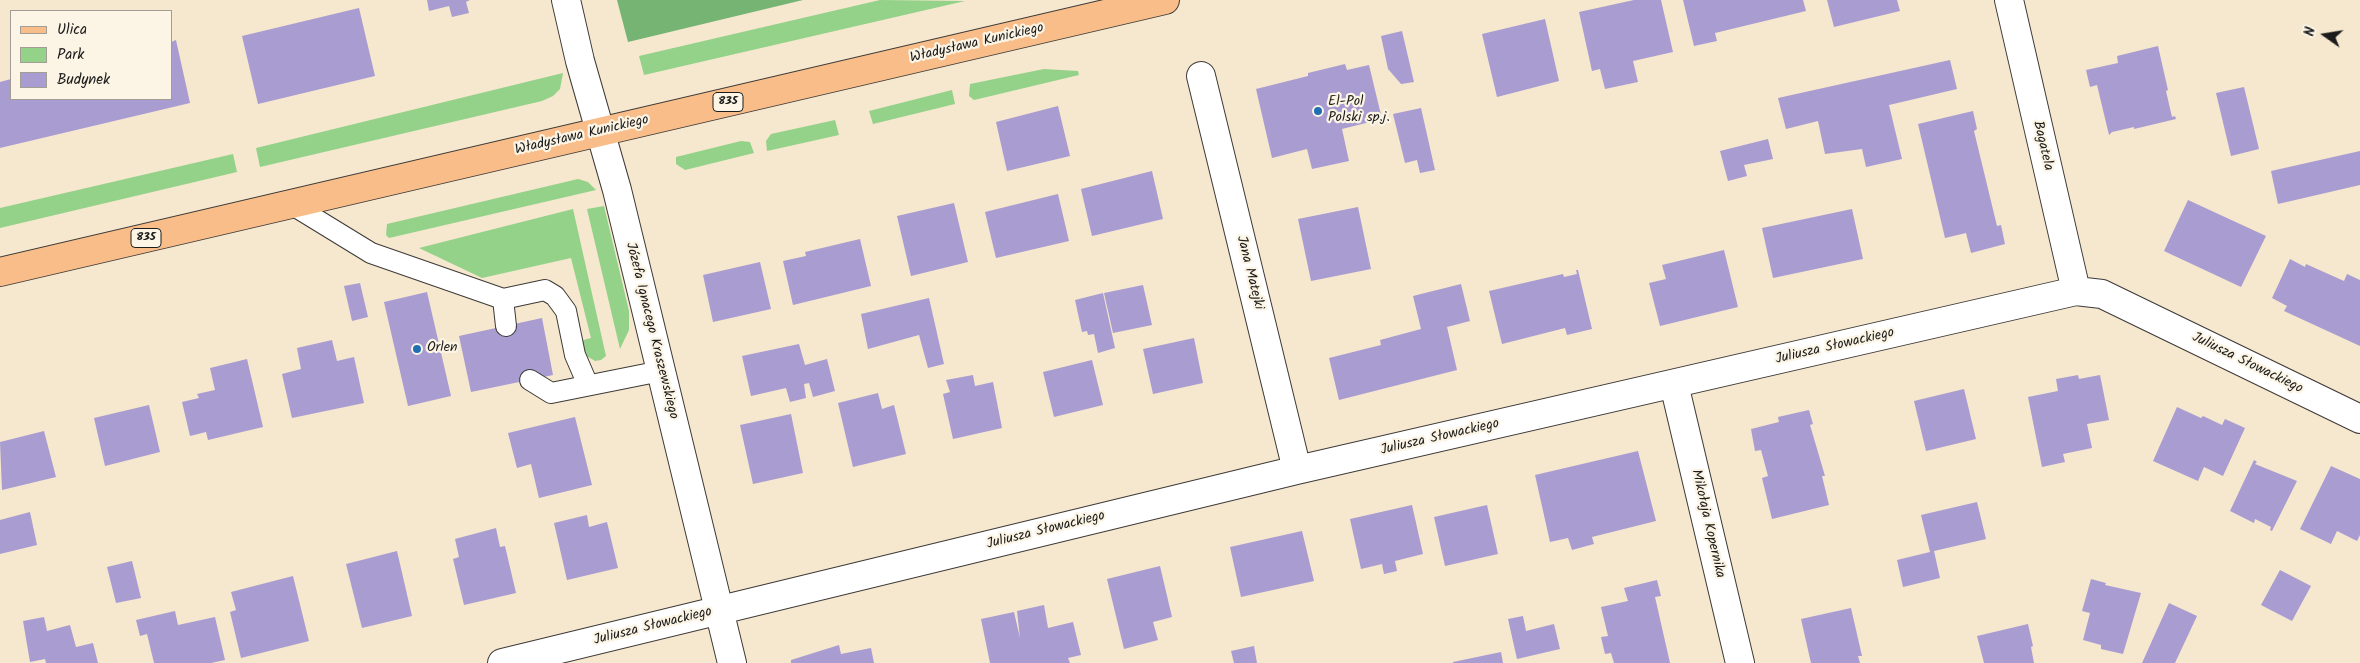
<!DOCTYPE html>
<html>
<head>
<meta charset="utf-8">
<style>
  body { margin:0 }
  #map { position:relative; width:2360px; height:663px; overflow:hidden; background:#f6e7cf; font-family:Kalam,sans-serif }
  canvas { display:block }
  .legend { position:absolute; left:10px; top:10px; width:162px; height:90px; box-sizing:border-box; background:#fcf5e5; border:1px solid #a29e95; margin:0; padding:6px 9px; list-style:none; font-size:15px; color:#1c1c1c }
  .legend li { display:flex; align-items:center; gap:10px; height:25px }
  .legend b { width:25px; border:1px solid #a29e95 }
  .north { position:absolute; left:2300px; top:10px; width:50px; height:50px; -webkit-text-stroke:4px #fcf5e5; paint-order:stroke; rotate:283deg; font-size:14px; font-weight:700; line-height:20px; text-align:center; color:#1c1c1c }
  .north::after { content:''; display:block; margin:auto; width:18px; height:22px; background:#1c1c1c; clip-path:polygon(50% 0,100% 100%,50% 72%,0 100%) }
</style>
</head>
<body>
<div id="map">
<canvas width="2360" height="663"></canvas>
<ul class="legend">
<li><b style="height:6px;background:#f8bd89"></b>Ulica</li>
<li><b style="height:14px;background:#93d288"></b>Park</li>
<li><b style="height:14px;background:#a99cd1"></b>Budynek</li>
</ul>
<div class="north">N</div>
</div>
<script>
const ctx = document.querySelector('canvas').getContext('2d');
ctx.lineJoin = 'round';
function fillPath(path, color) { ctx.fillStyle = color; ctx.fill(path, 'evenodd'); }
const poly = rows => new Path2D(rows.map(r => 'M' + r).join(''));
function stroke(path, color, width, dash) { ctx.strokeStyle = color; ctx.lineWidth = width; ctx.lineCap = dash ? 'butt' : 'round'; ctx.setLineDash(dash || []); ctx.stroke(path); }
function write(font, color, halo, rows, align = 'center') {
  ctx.font = font + ' Kalam,sans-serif'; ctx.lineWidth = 4.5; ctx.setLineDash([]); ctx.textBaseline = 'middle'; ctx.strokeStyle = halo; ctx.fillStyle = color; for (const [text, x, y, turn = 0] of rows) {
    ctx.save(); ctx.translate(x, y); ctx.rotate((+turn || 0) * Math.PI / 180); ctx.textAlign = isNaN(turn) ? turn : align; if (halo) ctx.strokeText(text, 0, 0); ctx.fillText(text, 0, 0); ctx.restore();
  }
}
const green = poly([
  [880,0,965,1,644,75,639,56],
  [1044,69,1078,71,1079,75,974,100,969,96,970,84],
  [563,73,560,89,553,96,542,101,260,167,256,148],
  [952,90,955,104,873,124,869,111],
  [835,120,839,135,767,151,766,141,771,134],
  [741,141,750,142,754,153,685,170,676,164,676,157],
  [233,154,237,172,0,228,0,208],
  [578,179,588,182,596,190,389,238,386,235,387,224],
  [604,206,629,311,629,330,620,349,587,209],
  [573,209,606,356,601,360,595,361,585,355,580,341,591,338,571,258,482,278,419,248]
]);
const forest = poly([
  [617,0,803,0,628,42]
]);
const building = poly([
  [427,0,470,0,466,2,469,13,452,17,449,6,429,11],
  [1634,0,1661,0,1673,52,1633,61,1638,82,1605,89,1600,69,1592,71,1579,12],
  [1683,0,1803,0,1806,11,1715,33,1717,41,1694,46],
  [1827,0,1897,0,1900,11,1834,27],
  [359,8,375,76,258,104,242,36],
  [1545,19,1559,81,1497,97,1482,34],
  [1402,31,1414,82,1401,84,1388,69,1381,36],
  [176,40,190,103,0,148,0,82,11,79,11,99,171,99,171,42],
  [2158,46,2168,90,2166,91,2172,117,2175,116,2176,119,2134,129,2134,127,2112,132,2109,135,2097,85,2090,87,2086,70,2118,63,2117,56],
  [1950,60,1957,89,1889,105,1902,159,1866,167,1862,149,1825,154,1818,121,1786,129,1778,98],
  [1345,64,1347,70,1369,65,1382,119,1342,129,1349,161,1312,169,1307,149,1272,158,1256,89,1308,76,1308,73],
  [2244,87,2259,149,2231,156,2216,93],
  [1058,106,1070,156,1007,171,996,122],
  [1421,108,1435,170,1420,173,1417,160,1405,163,1393,114],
  [1973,111,1977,129,1974,131,1997,226,2001,225,2005,244,1971,253,1966,233,1945,238,1918,124],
  [1768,139,1773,159,1744,165,1747,176,1728,181,1720,151],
  [2360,151,2360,185,2278,204,2271,171],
  [1152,171,1163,219,1092,236,1081,189],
  [1058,194,1069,241,996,258,985,212],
  [2188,200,2266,236,2241,287,2164,251],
  [954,203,968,262,911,276,897,216],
  [1358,207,1371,269,1311,281,1298,219],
  [1852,209,1863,259,1773,278,1762,228],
  [860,239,871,286,793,305,783,261,806,256,805,252],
  [1724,250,1738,307,1660,326,1649,283,1666,279,1662,265],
  [2290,259,2305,267,2306,264,2344,281,2347,274,2360,280,2360,346,2284,311,2287,306,2272,298],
  [760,262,771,309,713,322,703,275],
  [1576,270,1578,270,1592,329,1567,335,1565,328,1502,344,1489,291,1563,274,1564,277,1577,274],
  [360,283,368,317,352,321,344,286],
  [1461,284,1470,321,1447,327,1457,370,1339,400,1329,358,1381,345,1380,340,1421,329,1413,296],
  [1143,285,1152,325,1113,333,1104,293],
  [427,292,451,396,408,406,384,302],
  [1103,293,1115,348,1098,353,1094,334,1088,335,1087,331,1082,332,1075,300],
  [929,298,944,364,928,368,919,335,868,349,861,314],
  [542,318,553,375,471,392,459,336],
  [1194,338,1203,383,1153,394,1143,349],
  [332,340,337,361,354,357,364,403,292,418,282,374,301,369,297,348],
  [799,344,805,365,827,359,835,391,813,397,809,383,804,384,806,398,790,402,786,388,751,396,742,356],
  [247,359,263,427,208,440,206,432,190,436,182,402,199,398,197,394,215,390,210,368],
  [1092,360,1103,405,1054,417,1043,372],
  [973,375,975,386,993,382,1002,428,953,439,943,394,950,392,946,380],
  [2078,375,2079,379,2100,375,2109,420,2087,424,2092,448,2063,454,2065,462,2042,467,2028,397,2058,391,2056,379],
  [1964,389,1976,439,1926,451,1914,401],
  [878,393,882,409,894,405,906,454,853,467,838,403],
  [149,405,160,452,105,466,94,418],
  [2177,407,2201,418,2203,416,2222,425,2225,419,2245,428,2223,476,2204,467,2198,481,2153,461],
  [1809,410,1813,424,1810,425,1825,476,1822,476,1829,505,1772,519,1762,478,1768,476,1761,450,1755,451,1751,429,1779,422,1778,417],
  [791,414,803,473,753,484,740,425],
  [575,417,592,485,539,498,531,464,517,468,508,433],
  [44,431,56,477,2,490,0,442],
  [1638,451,1656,521,1592,537,1594,544,1572,550,1568,538,1550,542,1535,475],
  [2254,460,2257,462,2255,464,2297,481,2272,531,2270,530,2271,527,2255,519,2254,523,2230,511],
  [2331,466,2360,479,2360,535,2357,541,2337,531,2331,544,2300,529],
  [1977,502,1986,539,1934,551,1940,578,1903,587,1897,560,1930,552,1921,515],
  [1412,505,1423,554,1395,561,1397,571,1384,574,1382,564,1361,569,1350,519],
  [1487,505,1498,554,1445,566,1434,517],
  [30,512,37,545,0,554,0,520],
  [587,515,589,527,607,522,618,568,567,580,554,523],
  [496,528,500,547,505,546,516,593,464,605,453,559,459,557,455,539],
  [1302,531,1314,581,1241,597,1230,547],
  [397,551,412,616,362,628,346,564],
  [132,561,141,598,116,603,107,567],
  [1160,566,1172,617,1153,622,1158,640,1124,649,1107,579],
  [2280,570,2311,586,2292,621,2261,605],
  [293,576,309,641,241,658,230,612,236,610,231,592],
  [2091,579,2106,583,2105,585,2141,593,2123,654,2101,649,2101,645,2083,640,2090,613,2082,611],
  [1657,580,1661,596,1655,597,1670,663,1614,663,1611,653,1605,654,1601,637,1608,636,1601,607,1628,601,1624,588],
  [2169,603,2197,616,2175,663,2142,663],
  [1044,605,1048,628,1073,622,1081,655,1068,658,1070,663,990,663,981,619,1014,612,1020,638,1017,611],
  [1851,608,1862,656,1858,656,1860,663,1811,663,1801,619],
  [175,611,178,625,215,617,225,660,211,663,154,663,147,634,140,636,136,620],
  [1523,616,1526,631,1554,624,1560,649,1517,659,1508,619],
  [44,617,47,631,70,625,76,647,93,643,98,663,46,663,45,659,30,662,23,621],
  [2028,624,2033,646,2031,647,2034,663,1984,663,1977,636],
  [839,645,841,654,871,648,874,663,791,663,791,660],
  [1254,646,1257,663,1234,663,1231,651],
  [1501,652,1503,663,1453,663,1453,662]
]);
const service = poly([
  [291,204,371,253,503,299,506,326],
  [503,299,545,290,555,296,566,311,575,355,588,385],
  [530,380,551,393,661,371]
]);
const minor = poly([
  [566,0,580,61,617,190,732,663],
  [2009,0,2076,291],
  [1201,76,1297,470],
  [1674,384,1740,663],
  [502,663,1297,470,2076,291,2102,294,2360,419]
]);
const primary = poly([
  [0,272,1165,0]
]);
const markers = [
  [1318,111,5,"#1f6fb2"],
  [417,349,5,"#1f6fb2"]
];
const shields = [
  [728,102,30],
  [146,238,30]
];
const shieldNames = [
  ["835",728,102],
  ["835",146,238]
];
const streetNames = [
  ["Władysława Kunickiego",977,44,-13],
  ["Władysława Kunickiego",582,136,-13],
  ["Bagatela",2042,146,77],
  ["Jana Matejki",1249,273,76],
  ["Józefa Ignacego Kraszewskiego",651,331,76],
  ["Juliusza Słowackiego",1835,347,-13],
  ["Juliusza Słowackiego",2247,364,26],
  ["Juliusza Słowackiego",1440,438,-13],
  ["Mikołaja Kopernika",1707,524,77],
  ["Juliusza Słowackiego",1046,531,-14],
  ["Juliusza Słowackiego",653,627,-14]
];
const poiNames = [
  ["El-Pol",1328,103],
  ["Polski sp.j.",1328,119],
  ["Orlen",427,349]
];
fillPath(green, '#93d288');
fillPath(forest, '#76b474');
fillPath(building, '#a99cd1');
stroke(service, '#3d3a37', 22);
stroke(minor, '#3d3a37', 30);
stroke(primary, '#3d3a37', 30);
stroke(service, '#fff', 20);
stroke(minor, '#fff', 28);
stroke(primary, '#f8bd89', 28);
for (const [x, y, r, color] of markers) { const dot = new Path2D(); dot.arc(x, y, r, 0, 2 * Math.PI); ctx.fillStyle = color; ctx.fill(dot); stroke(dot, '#fcf5e5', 2); }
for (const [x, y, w] of shields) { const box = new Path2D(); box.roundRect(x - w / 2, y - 9.5, w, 19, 4); ctx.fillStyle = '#fcf5e5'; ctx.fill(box); stroke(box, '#1c1c1c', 1); }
write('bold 12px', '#1c1c1c', null, shieldNames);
write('14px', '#1c1c1c', '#fcf5e5', streetNames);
write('14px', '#1c1c1c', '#fcf5e5', poiNames, 'left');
</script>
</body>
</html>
